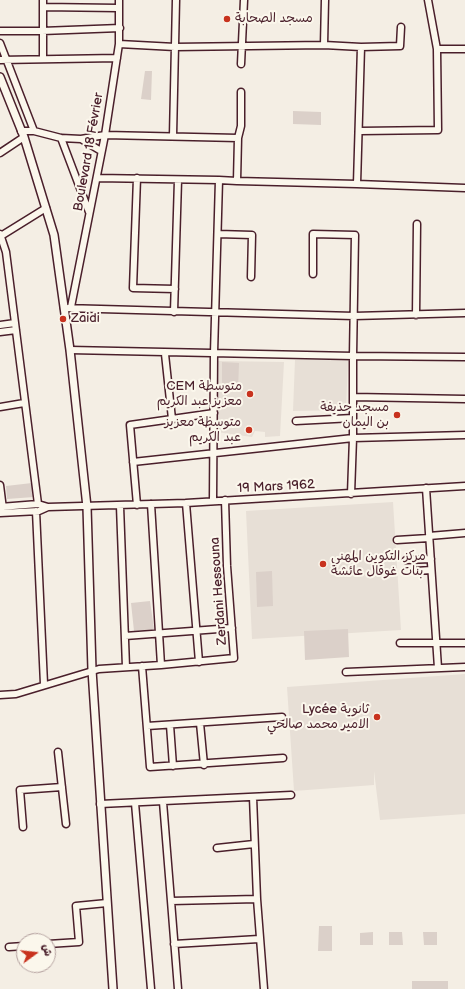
<!DOCTYPE html>
<html>
<head>
<meta charset="utf-8">
<style>
  body { margin:0 }
  #map { position:relative; width:465px; height:989px; overflow:hidden; background:#f4eee4; font-family:"Balsamiq Sans","Playpen Sans Arabic",sans-serif }
  canvas { display:block }
  .north { position:absolute; left:16px; top:933px; width:40px; height:40px; box-sizing:border-box; background:#fbf7ec; border:1px solid #b4a19f; border-radius:50%; rotate:75deg; font-size:11px; font-weight:700; line-height:16px; text-align:center; color:#4a1f2b }
  .north::after { content:''; display:block; margin:auto; width:14px; height:18px; background:#c8321e; clip-path:polygon(50% 0,100% 100%,50% 72%,0 100%) }
</style>
</head>
<body>
<div id="map">
<canvas width="465" height="989"></canvas>
<div class="north">ش</div>
</div>
<script>
const ctx = document.querySelector('canvas').getContext('2d');
ctx.lineJoin = 'round';
function fillPath(path, color) { ctx.fillStyle = color; ctx.fill(path, 'evenodd'); }
const poly = rows => new Path2D(rows.map(r => 'M' + r).join(''));
function stroke(path, color, width, dash) { ctx.strokeStyle = color; ctx.lineWidth = width; ctx.lineCap = dash ? 'butt' : 'round'; ctx.setLineDash(dash || []); ctx.stroke(path); }
function write(font, color, halo, rows, align = 'center') {
  ctx.font = font + ' "Balsamiq Sans","Playpen Sans Arabic",sans-serif'; ctx.lineWidth = 4; ctx.setLineDash([]); ctx.textBaseline = 'middle'; ctx.strokeStyle = halo; ctx.fillStyle = color; for (const [text, x, y, turn = 0] of rows) {
    ctx.save(); ctx.translate(x, y); ctx.rotate((+turn || 0) * Math.PI / 180); ctx.textAlign = isNaN(turn) ? turn : align; if (halo) ctx.strokeText(text, 0, 0); ctx.fillText(text, 0, 0); ctx.restore();
  }
}
const built = poly([
  [295,360,348,360,346,410,293,411],
  [218,361,284,362,280,436,265,437,265,432,255,431,252,437,217,432],
  [393,502,401,630,252,639,246,511],
  [465,674,465,814,380,820,374,771,374,785,294,791,287,687]
]);
const green = poly([
  [145,71,152,71,151,100,141,99],
  [293,111,321,112,321,125,293,124],
  [222,362,239,363,238,391,222,390],
  [32,483,34,497,7,499,6,486],
  [272,571,273,606,257,607,256,572],
  [150,601,154,629,134,631,131,603],
  [348,629,349,657,305,660,304,631],
  [319,926,332,926,332,951,318,951],
  [373,932,373,945,360,945,360,933],
  [389,932,402,932,403,945,389,945],
  [423,932,437,932,437,945,424,945],
  [412,981,448,981,448,989,412,989]
]);
const minor = poly([
  [43,7,118,8],
  [0,31,42,31,120,28],
  [0,43,34,131],
  [119,44,175,47,324,45,361,47,400,46,401,27],
  [324,45,325,0],
  [437,49,465,49],
  [43,59,43,0],
  [0,60,117,58],
  [241,64,244,0],
  [21,131,34,131,61,138,81,139,101,151],
  [360,131,438,130,437,49,428,0],
  [173,136,176,0],
  [61,138,89,212],
  [238,138,241,126,241,92],
  [81,139,105,135,238,138,237,181,219,180],
  [0,153,24,137],
  [97,178,219,180,214,353,213,501],
  [137,178,133,288,175,289],
  [237,181,357,184,361,47],
  [357,184,465,188],
  [0,234,6,252,38,504],
  [218,234,252,235,251,277],
  [1,236,46,208],
  [313,274,313,234,355,235,353,356,465,357],
  [71,307,105,135,119,44,119,0],
  [64,308,354,316,465,313],
  [174,312,178,180],
  [416,315,417,224],
  [0,325,15,323],
  [0,332,16,330],
  [70,350,353,356,353,438,351,494],
  [165,354,172,419],
  [353,397,465,399],
  [0,407,24,403],
  [296,421,353,418],
  [133,462,353,438,465,435],
  [0,485,3,509],
  [426,488,438,668],
  [186,503,199,662],
  [151,504,161,665],
  [137,505,130,425,214,413],
  [120,506,126,667],
  [0,507,38,504,48,507,186,503,465,486],
  [36,511,44,684],
  [0,513,39,511,48,507],
  [429,536,465,533],
  [397,540,429,538],
  [406,560,431,559],
  [416,571,431,570],
  [125,636,232,628],
  [400,643,465,643],
  [142,666,150,767,283,758],
  [346,672,465,667],
  [0,695,16,694,99,669,161,665,234,658,227,566,225,500],
  [200,723,204,765],
  [170,725,173,766],
  [147,726,282,717],
  [58,752,66,824],
  [163,802,171,901,257,899,253,797],
  [135,803,151,989],
  [100,804,291,795],
  [23,827,20,790,62,787],
  [217,848,254,844],
  [257,899,264,989],
  [171,901,178,989],
  [48,944,79,942,76,906,107,903],
  [174,944,259,939],
  [9,947,24,946]
]);
const major = poly([
  [0,77,24,137,54,235,70,350,87,507,92,670,113,989]
]);
const markers = [
  [227,19,4,"#c8321e"],
  [63,319,4,"#c8321e"],
  [250,394,4,"#c8321e"],
  [397,415,4,"#c8321e"],
  [249,430,4,"#c8321e"],
  [323,564,4,"#c8321e"],
  [377,717,4,"#c8321e"]
];
const poiNames = [
  ["مسجد الصحابة",235,19,"left"],
  ["Zaidi",71,319,"left"],
  ["CEM متوسطة",242,387],
  ["معزيز عبد الكريم",242,402],
  ["مسجد حذيفة",389,408],
  ["بن اليمان",389,423],
  ["متوسطة معزيز",241,423],
  ["عبد الكريم",241,438],
  ["مركز التكوين المهني",331,557,"left"],
  ["بنات غوقال عائشة",331,572,"left"],
  ["Lycée ثانوية",369,710],
  ["الامير محمد صالحي",369,725]
];
const streetNames = [
  ["Boulevard 18 Février",89,152,-80],
  ["19 Mars 1962",276,487,-3],
  ["Zerdani Hessouna",219,591,-94]
];
fillPath(built, '#e7dfd6');
fillPath(green, '#dbd0c9');
stroke(minor, '#4a1f2b', 9);
stroke(major, '#4a1f2b', 10);
stroke(minor, '#fbf7ec', 6);
stroke(major, '#fbf7ec', 7);
for (const [x, y, r, color] of markers) { const dot = new Path2D(); dot.arc(x, y, r, 0, 2 * Math.PI); ctx.fillStyle = color; ctx.fill(dot); stroke(dot, '#fbf7ec', 1.5); }
write('13px', '#4a1f2b', '#fbf7ec', poiNames, 'right');
write('13px', '#4a1f2b', '#fbf7ec', streetNames);
</script>
</body>
</html>
